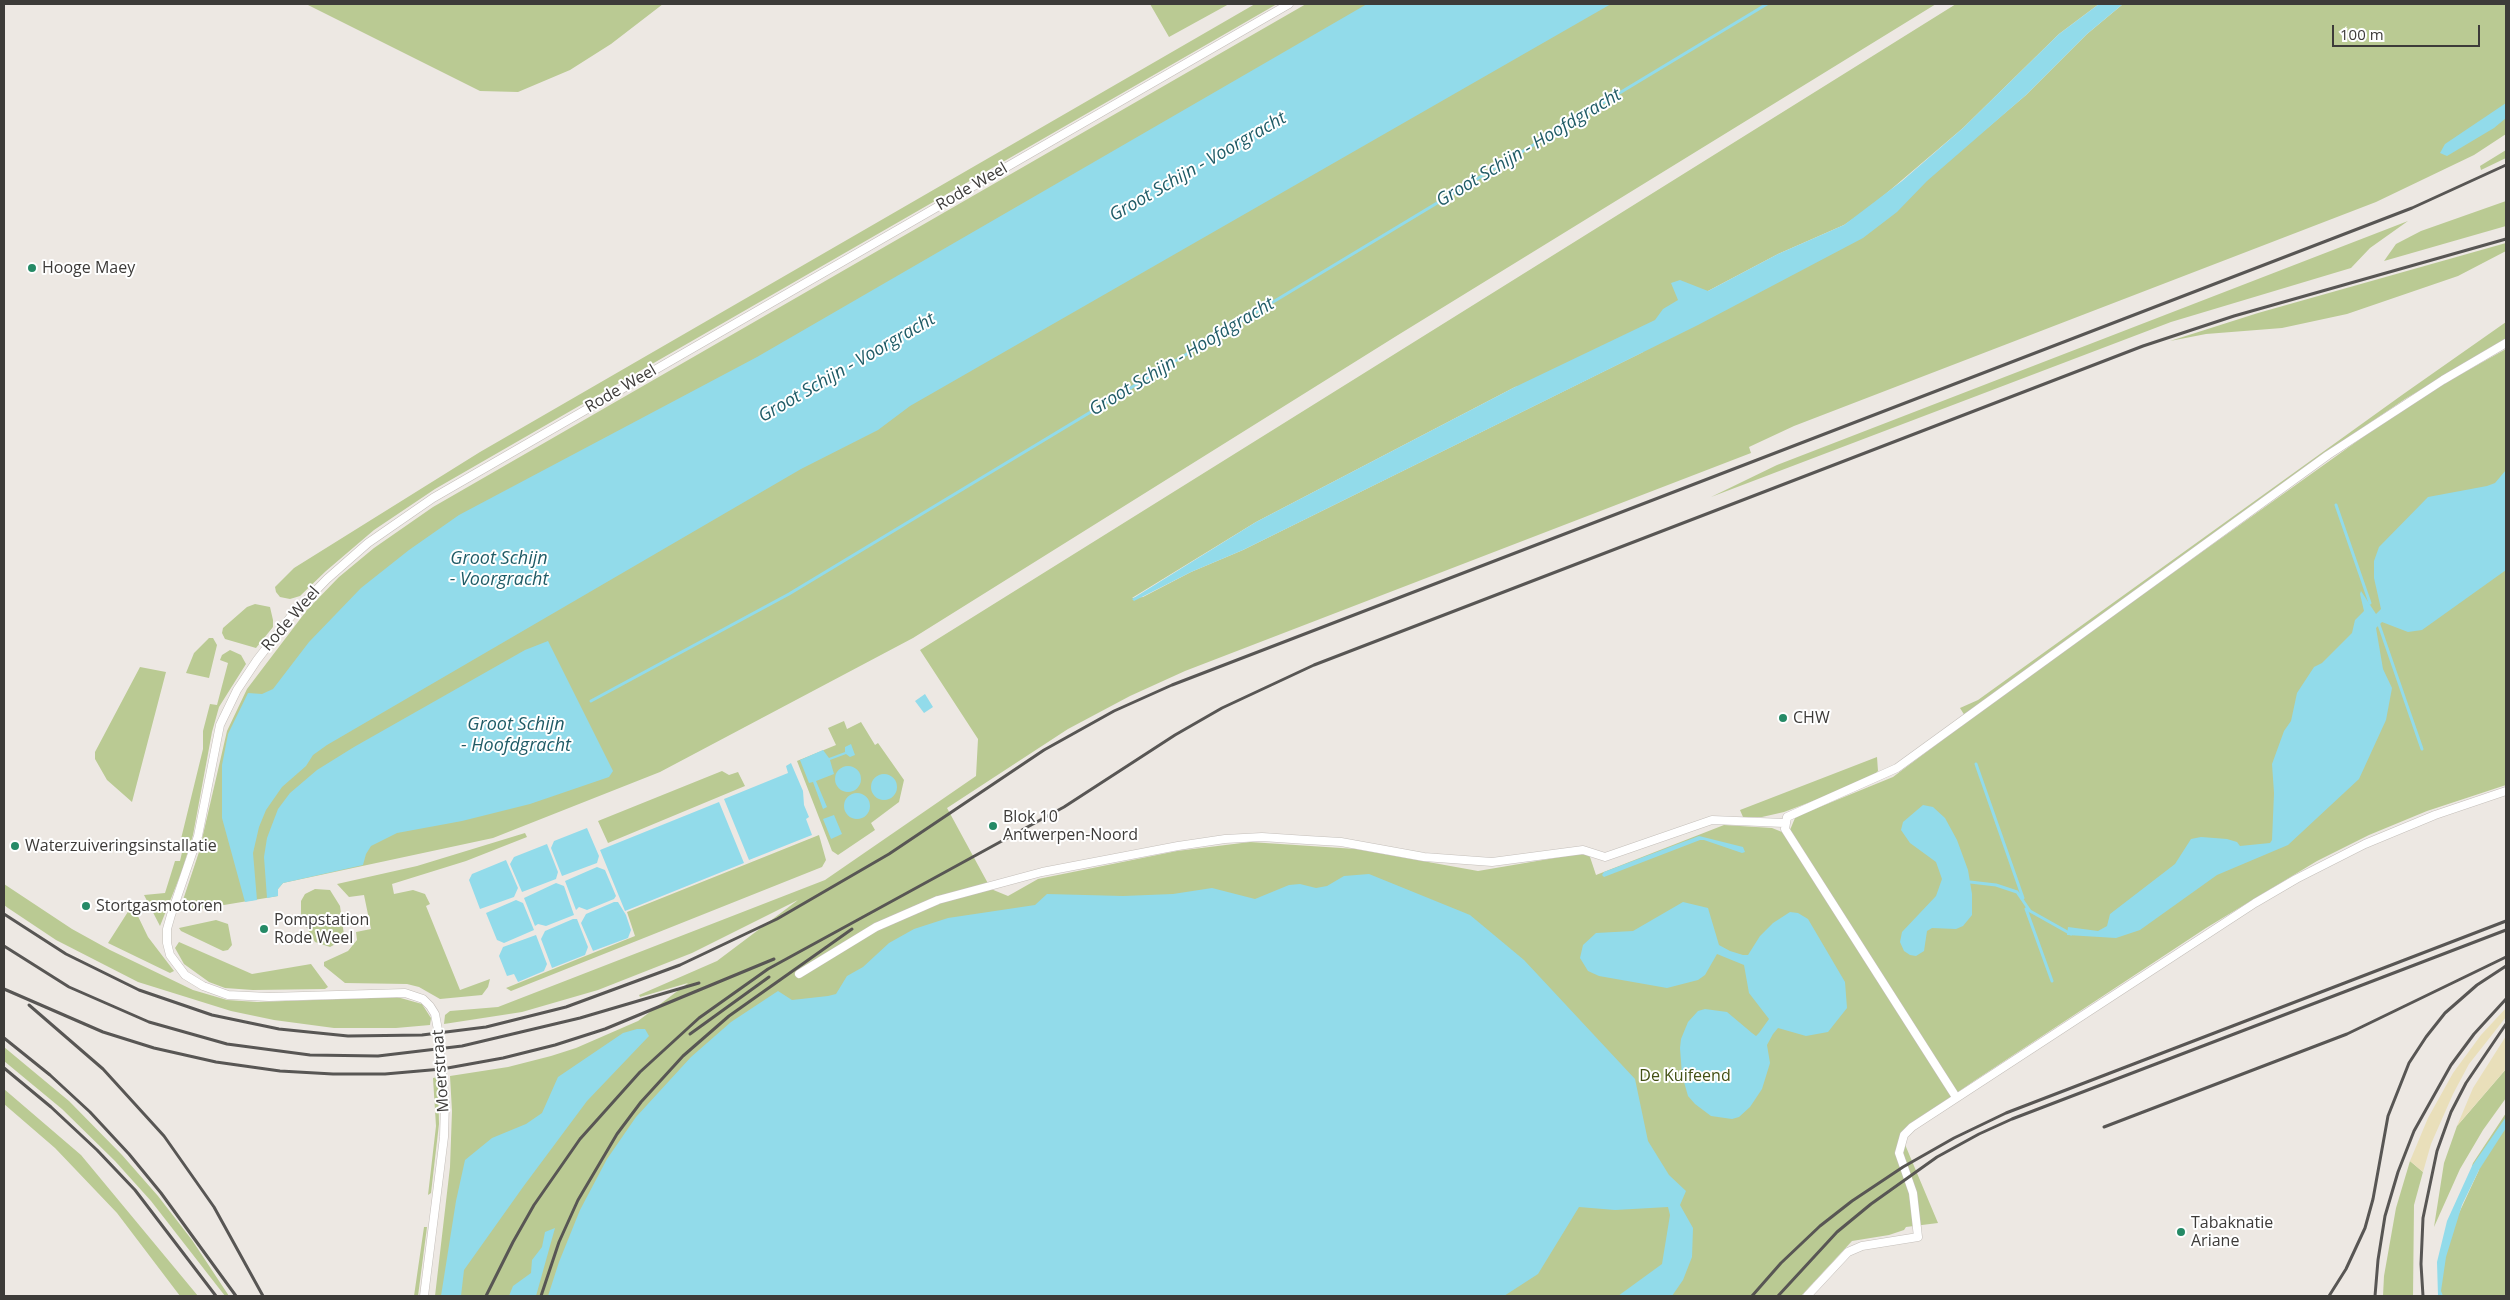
<!DOCTYPE html>
<html>
<head>
<meta charset="utf-8">
<style>
  body { margin:0 }
  #map { position:relative; width:2510px; height:1300px; overflow:hidden; background:#ede8e3; font-family:"Open Sans",sans-serif }
  canvas { display:block }
  .frame { position:absolute; inset:0; border:5px solid #3d3b39; pointer-events:none }
  .scale { position:absolute; left:2332px; top:25px; width:148px; height:22px; box-sizing:border-box; border:2px solid #3d3b39; border-top:0; padding-left:6px; font-size:15px; line-height:18px; white-space:nowrap; color:#3d3b39; -webkit-text-stroke:4px #fff; paint-order:stroke }
</style>
</head>
<body>
<div id="map">
<canvas width="2510" height="1300"></canvas>
<div class="frame"></div>
<div class="scale">100 m</div>
</div>
<script>
const ctx = document.querySelector('canvas').getContext('2d');
ctx.lineJoin = 'round';
function fillPath(path, color) { ctx.fillStyle = color; ctx.fill(path, 'evenodd'); }
const poly = rows => new Path2D(rows.map(r => 'M' + r).join(''));
function stroke(path, color, width, dash) { ctx.strokeStyle = color; ctx.lineWidth = width; ctx.lineCap = dash ? 'butt' : 'round'; ctx.setLineDash(dash || []); ctx.stroke(path); }
function write(font, color, halo, rows, align = 'center') {
  ctx.font = font + ' "Open Sans",sans-serif'; ctx.lineWidth = 4; ctx.setLineDash([]); ctx.textBaseline = 'middle'; ctx.strokeStyle = halo; ctx.fillStyle = color; for (const [text, x, y, turn = 0] of rows) {
    ctx.save(); ctx.translate(x, y); ctx.rotate((+turn || 0) * Math.PI / 180); ctx.textAlign = isNaN(turn) ? turn : align; if (halo) ctx.strokeText(text, 0, 0); ctx.fillText(text, 0, 0); ctx.restore();
  }
}
const green = poly([
  [306,4,663,4,611,44,570,70,518,92,480,91],
  [1150,4,1229,4,1169,37],
  [1255,4,1277,4,435,489,374,530,326,571,300,596,290,599,280,597,276,592,275,587,294,568,480,452],
  [1306,4,1936,4,1398,335,913,638,660,772,493,838,283,883,278,889,278,896,188,911,184,910,182,903,199,852,227,731,247,689,307,610,339,577,374,548,433,507],
  [1956,4,2099,4,2059,34,1963,128,1868,209,1844,225,1778,254,1689,301,1809,259,1986,129,2026,95,2087,34,2123,4,2506,4,2506,134,2474,155,2376,202,1794,426,1749,447,1751,453,1185,671,1130,696,1068,729,947,808,991,889,1008,896,1038,879,1177,851,1250,842,1356,849,1478,871,1584,853,1589,854,1596,875,1724,825,1772,828,1782,832,1790,830,1795,818,1800,815,1893,777,2017,684,2384,422,2436,388,2506,349,2506,785,2427,811,2369,835,2317,861,2206,928,1974,1081,1905,1129,1901,1135,1938,1223,1906,1227,1904,1230,1889,1235,1852,1241,1801,1296,435,1296,450,1167,452,1111,450,1076,508,1067,551,1056,576,1048,638,1021,688,983,640,997,639,995,717,961,798,900,692,953,598,990,522,1012,444,1024,445,1015,450,1011,498,1007,825,880,976,776,978,739,920,650],
  [1643,352,1243,550,1191,572,1143,597,1132,598,1256,522,1515,387],
  [2506,150,2506,158,2481,170,2480,166],
  [2506,201,2506,226,2384,261,2396,244,2421,231],
  [2408,221,2370,248,2351,268,2171,322,1711,497,1777,465],
  [2506,243,2506,251,2458,276,2347,314,2282,328,2206,334,2170,341,2258,313],
  [2506,322,2506,340,2405,399,2343,441,1965,716,1960,708,1978,700,2402,395],
  [255,604,270,607,273,620,273,627,256,648,225,639,222,633,223,628,247,607],
  [209,638,213,638,217,645,209,678,186,673,194,653],
  [230,650,241,655,246,664,219,707,212,732,193,835,182,871,160,926,144,895,165,893,175,861,180,861,183,848,179,847,203,749,203,731,210,704,217,705,228,663,220,660,222,655],
  [140,667,166,672,132,802,107,780,95,759,95,752],
  [844,721,847,729,861,722,875,745,878,743,904,780,899,802,871,823,875,830,838,855,832,851,797,761,836,745,828,728],
  [1877,757,1878,771,1869,780,1784,812,1762,817,1743,817,1740,810],
  [722,771,729,775,738,772,745,786,608,843,598,821],
  [525,833,527,837,466,861,392,884,394,894,413,890,425,894,430,904,426,906,460,990,490,979,488,987,482,995,440,999,419,987,407,984,345,983,324,966,324,962,348,951,357,940,356,932,371,929,364,895,349,897,337,884,417,866],
  [819,835,826,860,822,867,511,991,506,988,635,936,627,912],
  [4,884,72,929,110,950,193,990,227,1000,257,1002,397,997,422,1004,431,1018,430,1025,396,1028,334,1028,274,1020,231,1011,138,982,56,940,8,908,4,905],
  [315,889,330,890,340,906,344,935,341,941,330,947,315,942,301,918,301,901,305,894],
  [131,907,134,908,148,937,174,971,170,973,108,943],
  [216,920,228,924,232,945,228,950,223,951,181,931,179,928],
  [179,942,252,974,311,964,328,987,325,989,253,990,225,988,209,982,184,964,175,948],
  [4,1047,69,1101,122,1155,158,1196,192,1240,229,1296,225,1296,151,1201,115,1161,62,1109,4,1061],
  [2506,1069,2506,1098,2483,1130,2460,1169,2434,1227,2444,1163,2457,1126],
  [438,1077,439,1124,431,1193,428,1195,436,1126,433,1078],
  [4,1089,81,1155,198,1296,180,1296,117,1213,55,1148,4,1104],
  [2506,1113,2506,1296,2440,1296,2441,1273,2453,1226,2479,1170,2472,1166,2473,1163],
  [2410,1161,2423,1172,2414,1205,2413,1296,2383,1296,2384,1276,2396,1208],
  [424,1227,427,1227,418,1296,414,1296]
]);
const sand = poly([
  [2506,1008,2506,1017,2469,1064,2453,1094,2431,1144,2423,1172,2410,1161,2428,1118,2453,1073,2481,1035],
  [2506,1036,2506,1069,2457,1126,2473,1088]
]);
const water = poly([
  [1367,4,1611,4,910,406,878,430,801,469,327,745,313,755,306,766,282,787,266,810,259,827,253,853,257,900,245,902,222,818,222,765,228,734,248,693,262,694,273,689,309,642,361,588,409,550,459,515,757,357],
  [2099,4,2123,4,2087,34,2026,95,1927,181,1897,212,1863,238,1698,325,1243,550,1191,572,1134,601,1132,599,1256,522,1515,387,1655,320,1663,309,1678,300,1671,283,1680,280,1708,291,1778,254,1844,225,1902,181,1963,128,2059,34],
  [2506,103,2506,118,2494,128,2447,156,2440,153,2445,144],
  [2506,470,2506,570,2422,630,2408,632,2382,622,2376,628,2383,669,2392,688,2386,720,2359,779,2288,845,2217,875,2140,930,2116,938,2067,935,2068,927,2098,931,2107,926,2110,914,2175,864,2191,839,2201,837,2227,839,2237,842,2240,846,2270,843,2272,840,2274,793,2272,764,2284,731,2291,721,2297,693,2314,667,2322,663,2352,633,2355,620,2364,611,2360,594,2361,591,2376,614,2381,609,2374,578,2374,561,2379,547,2428,497,2487,486,2495,483],
  [548,641,613,771,609,777,530,804,462,821,397,833,371,846,366,854,363,865,283,883,278,889,278,896,267,898,264,857,267,838,278,809,290,793,317,770,354,747,525,650],
  [925,694,933,707,924,713,915,701],
  [851,744,855,755,850,757,846,754,830,760,834,774,816,781,827,807,823,809,813,782,809,783,800,760,823,750,829,758,845,752,845,747],
  [791,763,803,791,804,805,809,817,806,819,812,835,749,860,724,799,788,773,786,766],
  '835 779a13 13 0 1 1 26 0a13 13 0 1 1-26 0Z',
  '871 787a13 13 0 1 1 26 0a13 13 0 1 1-26 0Z',
  '844 806a13 13 0 1 1 26 0a13 13 0 1 1-26 0Z',
  [719,802,744,863,625,911,600,850],
  [1923,805,1933,807,1945,818,1957,840,1968,870,1972,894,1972,915,1963,926,1956,929,1932,928,1927,931,1924,951,1916,956,1910,955,1904,951,1900,942,1902,932,1936,896,1942,879,1936,862,1910,843,1901,830,1903,822],
  [834,815,842,834,831,839,823,819],
  [587,828,599,856,597,863,562,876,551,848,554,841],
  [1699,836,1743,847,1745,852,1742,853,1704,840,1700,840,1604,877,1602,875,1604,872],
  [547,844,558,872,556,879,522,892,510,864,514,857],
  [506,860,518,888,514,897,480,909,469,880,472,874],
  [597,867,605,870,616,896,614,899,587,910,579,907,576,910,565,881],
  [1369,874,1470,915,1524,960,1635,1079,1648,1141,1669,1175,1686,1191,1680,1205,1693,1228,1692,1257,1683,1280,1672,1296,1618,1296,1662,1264,1670,1215,1668,1207,1615,1210,1579,1207,1538,1274,1504,1296,548,1296,559,1262,580,1210,607,1159,636,1117,691,1057,731,1022,778,991,792,1000,828,996,836,994,847,976,863,967,889,943,914,929,948,918,1035,905,1047,894,1123,896,1173,894,1212,888,1255,899,1289,885,1300,884,1316,888,1327,886,1344,876],
  [556,883,564,886,574,915,546,926,538,924,535,926,524,898],
  [516,900,523,903,534,930,504,943,497,940,486,913],
  [614,902,618,902,626,915,631,930,628,938,593,951,581,923,586,914],
  [1683,902,1708,908,1719,945,1730,951,1743,955,1748,955,1760,936,1773,923,1790,912,1798,913,1808,919,1845,982,1847,1008,1828,1032,1806,1036,1778,1028,1773,1034,1767,1045,1770,1063,1762,1089,1750,1107,1739,1117,1732,1119,1711,1116,1695,1104,1688,1096,1682,1075,1680,1048,1681,1039,1688,1022,1698,1011,1705,1009,1727,1012,1752,1033,1756,1036,1759,1033,1769,1019,1749,993,1744,965,1717,954,1705,975,1698,980,1667,988,1599,976,1588,971,1580,958,1583,945,1596,933,1633,931],
  [573,919,577,919,588,947,585,955,552,968,541,939,545,931],
  [536,935,547,964,544,971,518,982,514,974,507,976,499,956,503,947],
  [637,1029,645,1029,649,1036,587,1101,523,1187,464,1270,461,1296,441,1296,456,1201,465,1160,492,1138,526,1124,542,1113,558,1077,623,1033],
  [2506,1117,2506,1128,2479,1170,2462,1205,2446,1257,2441,1291,2443,1296,2438,1296,2437,1262,2447,1221,2472,1166],
  [555,1228,536,1296,509,1296,513,1286,531,1273,532,1260,542,1247,545,1232]
]);
const stream = poly([
  [2336,505,2370,603],
  [2378,622,2422,749],
  [591,701,789,594,1767,4],
  [1976,764,2023,898],
  [1970,882,1996,885,2017,892,2030,911,2071,934],
  [2026,909,2052,981]
]);
const street = poly([
  [799,974,876,927,938,900,1042,872,1178,846,1225,839,1262,837,1307,840,1341,842,1424,857,1492,862,1583,850,1605,857,1712,820,1784,823],
  [1956,1097,1785,829,1787,817,1897,768,2328,455,2443,380,2506,343],
  [424,1296,444,1137,445,1102,438,1030,435,1014,430,1006,423,999,405,993,269,997,228,995,203,986,185,975,170,955,167,943,167,929,171,915,198,836,220,725,237,690,257,660,292,615,327,579,368,543,433,498,1289,4],
  [1807,1296,1848,1252,1862,1246,1918,1237,1913,1193,1899,1153,1904,1135,1912,1127,2255,903,2296,879,2365,844,2435,815,2506,791]
]);
const rail = poly([
  [4,914,66,954,139,990,212,1015,279,1029,348,1036,422,1035,486,1027,566,1007,680,965,777,919,889,854,1044,750,1114,711,1172,685,2412,208,2506,165],
  [4,946,69,987,149,1022,227,1044,310,1055,378,1056,462,1046,580,1018,699,983],
  [4,989,103,1032,154,1048,216,1062,280,1071,333,1074,385,1074,442,1069,503,1058,555,1045,605,1029,774,959],
  [29,1005,103,1069,164,1136,214,1207,263,1296],
  [690,1034,769,977],
  [4,1038,50,1075,90,1112,129,1154,161,1193,236,1296],
  [4,1068,51,1107,97,1150,135,1190,216,1296],
  [2104,1127,2347,1034,2506,957],
  [486,1296,513,1242,534,1205,580,1139,640,1072,699,1018,768,969,1064,807,1175,735,1222,708,1314,665,2143,346,2234,316,2506,239],
  [541,1296,559,1242,578,1200,617,1134,641,1102,683,1056,729,1016,852,929],
  [1752,1296,1781,1263,1820,1226,1852,1201,1903,1167,1954,1138,2006,1113,2506,921],
  [1778,1296,1837,1232,1871,1204,1937,1157,1979,1134,2012,1119,2506,930],
  [2329,1296,2346,1269,2365,1228,2373,1199,2388,1116,2409,1063,2426,1037,2445,1013,2477,985,2506,966],
  [2375,1296,2378,1260,2385,1216,2398,1172,2414,1131,2451,1065,2474,1034,2506,999],
  [2423,1296,2421,1264,2423,1218,2437,1151,2451,1112,2466,1083,2506,1024]
]);
const markers = [
  [32,268,5,"#258a66"],
  [1783,718,5,"#258a66"],
  [993,826,5,"#258a66"],
  [15,846,5,"#258a66"],
  [86,906,5,"#258a66"],
  [264,929,5,"#258a66"],
  [2181,1232,5,"#258a66"]
];
const streetNames = [
  ["Rode Weel",972,187,-30],
  ["Rode Weel",621,389,-30],
  ["Rode Weel",291,619,-49],
  ["Moerstraat",441,1071,-94]
];
const poiNames = [
  ["Hooge Maey",42,268],
  ["CHW",1793,718],
  ["Blok 10",1003,817],
  ["Antwerpen-Noord",1003,835],
  ["Waterzuiveringsinstallatie",25,846],
  ["Stortgasmotoren",96,906],
  ["Pompstation",274,920],
  ["Rode Weel",274,938],
  ["Tabaknatie",2191,1223],
  ["Ariane",2191,1241]
];
const parkNames = [
  ["De Kuifeend",1685,1076]
];
const waterNames = [
  ["Groot Schijn - Hoofdgracht",1529,148,-31],
  ["Groot Schijn - Voorgracht",1198,167,-30],
  ["Groot Schijn - Hoofdgracht",1182,357,-31],
  ["Groot Schijn - Voorgracht",847,368,-30],
  ["Groot Schijn",499,559],
  ["- Voorgracht",499,580],
  ["Groot Schijn",516,725],
  ["- Hoofdgracht",516,746]
];
fillPath(green, '#baca93');
fillPath(sand, '#e9dfba');
fillPath(water, '#92dbea');
stroke(stream, '#92dbea', 3);
stroke(street, '#c4bfba', 9);
stroke(street, '#fff', 8);
stroke(rail, '#585654', 3);
for (const [x, y, r, color] of markers) { const dot = new Path2D(); dot.arc(x, y, r, 0, 2 * Math.PI); ctx.fillStyle = color; ctx.fill(dot); stroke(dot, '#fff', 2); }
write('16px', '#3d3b39', '#fff', streetNames);
write('16px', '#3d3b39', '#fff', poiNames, 'left');
write('16px', '#435014', '#fff', parkNames);
write('italic 18px', '#1f5b66', '#fff', waterNames);
</script>
</body>
</html>
